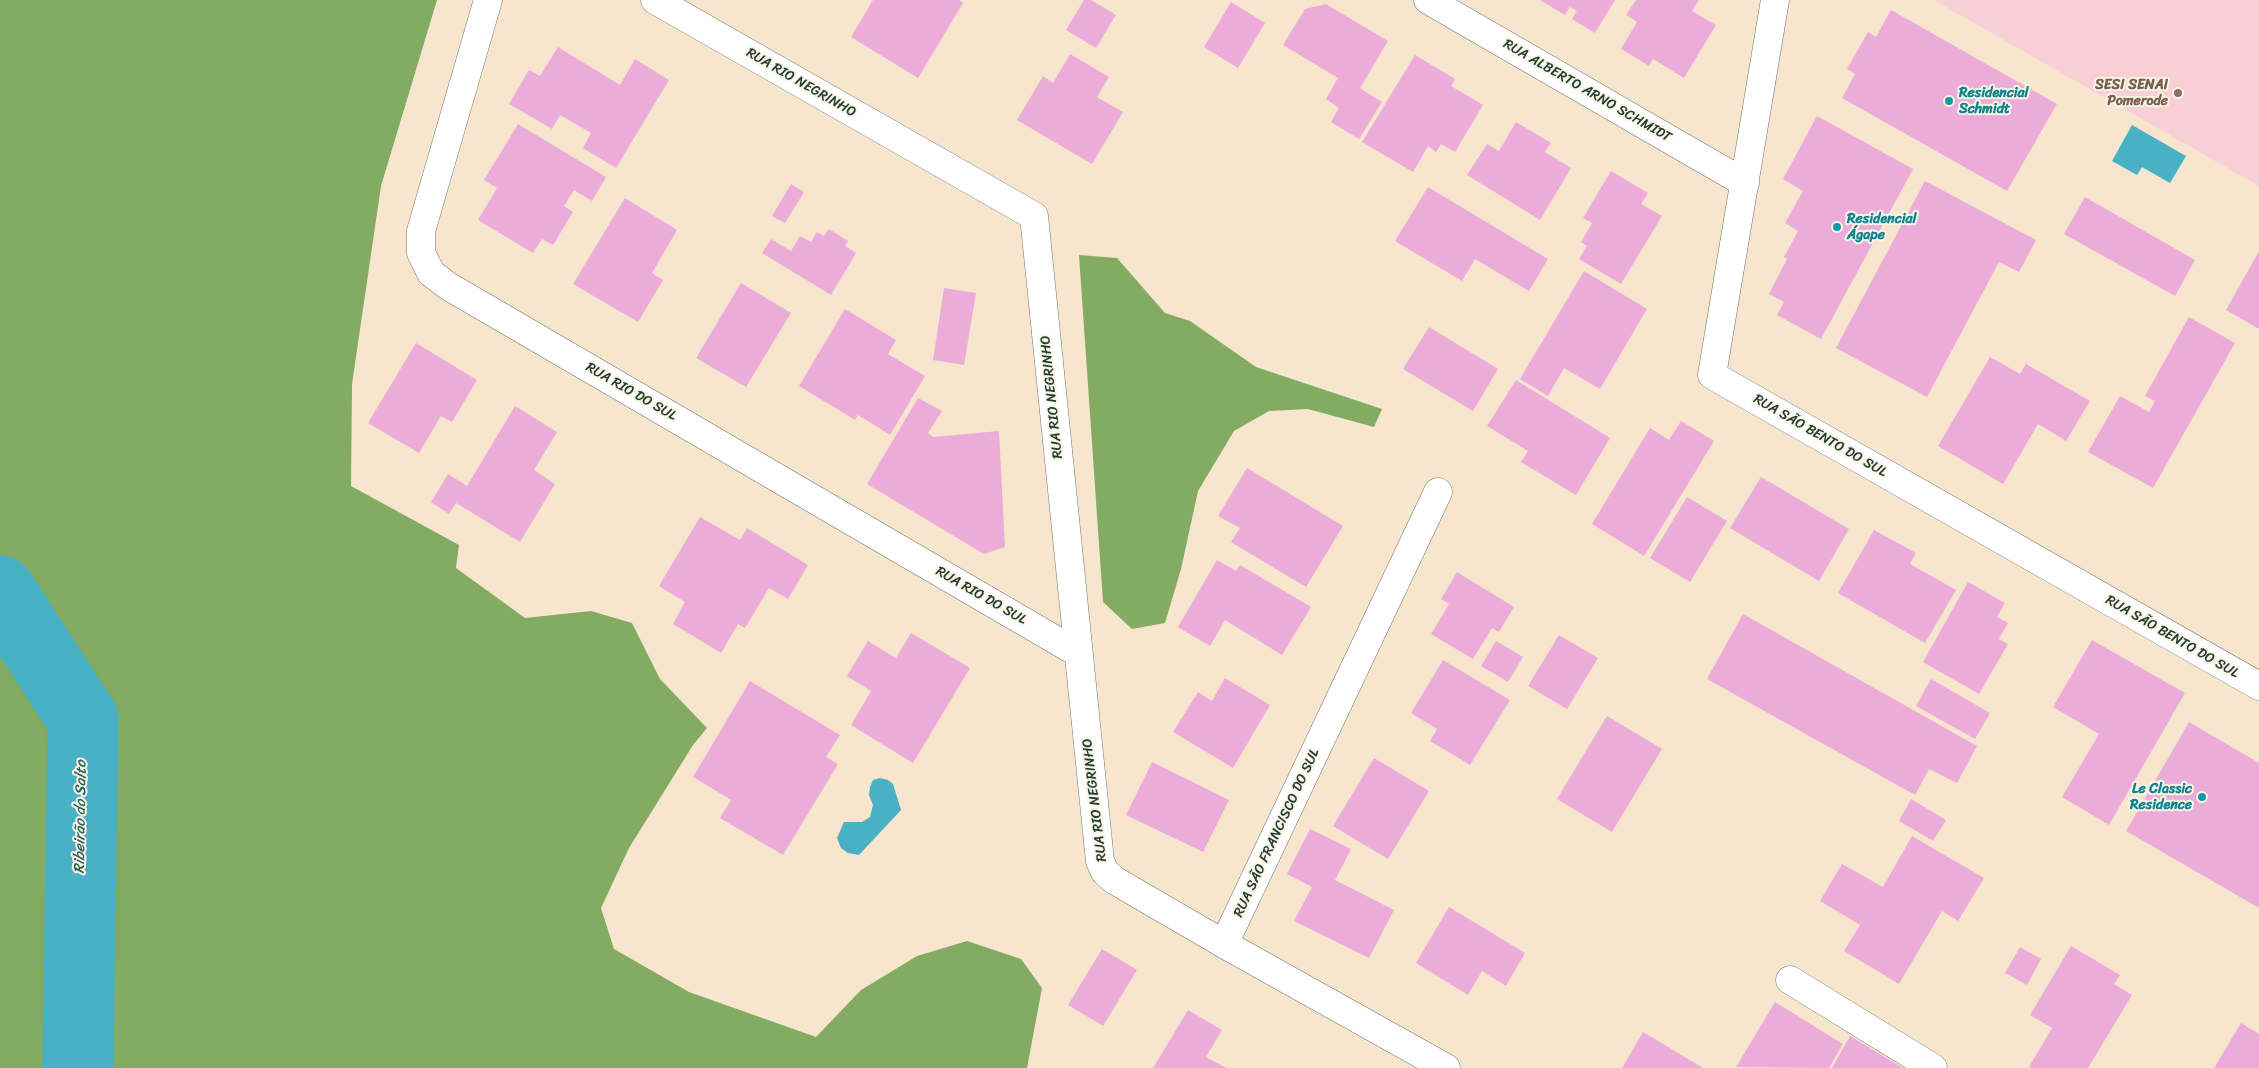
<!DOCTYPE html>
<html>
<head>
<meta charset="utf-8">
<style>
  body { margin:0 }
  canvas { display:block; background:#f7e5ce }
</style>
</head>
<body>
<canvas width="2259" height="1068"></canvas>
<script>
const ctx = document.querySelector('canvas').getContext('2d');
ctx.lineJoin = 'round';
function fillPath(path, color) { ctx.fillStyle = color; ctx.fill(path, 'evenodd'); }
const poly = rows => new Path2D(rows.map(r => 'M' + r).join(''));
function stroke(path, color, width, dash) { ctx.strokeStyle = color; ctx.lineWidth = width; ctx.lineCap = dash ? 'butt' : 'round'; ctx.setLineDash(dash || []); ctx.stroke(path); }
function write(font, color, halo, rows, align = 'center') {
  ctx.font = font + ' Sriracha,sans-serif'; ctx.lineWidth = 4; ctx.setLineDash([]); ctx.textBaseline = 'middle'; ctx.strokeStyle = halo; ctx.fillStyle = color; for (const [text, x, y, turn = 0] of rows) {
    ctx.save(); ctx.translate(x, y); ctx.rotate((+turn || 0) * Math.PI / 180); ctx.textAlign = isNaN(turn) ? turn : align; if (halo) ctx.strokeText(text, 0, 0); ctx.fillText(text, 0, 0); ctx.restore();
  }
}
const built = poly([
  [1934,0,2259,0,2259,186]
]);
const forest = poly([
  [0,0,437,0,381,186,352,384,351,486,459,545,456,568,525,618,591,611,632,623,660,679,707,728,693,745,629,848,601,908,614,949,689,992,816,1037,861,990,917,956,967,941,1021,959,1042,988,1027,1068,0,1068],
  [1079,255,1117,258,1165,313,1190,321,1256,367,1382,409,1374,427,1308,409,1269,411,1234,431,1198,491,1181,569,1165,623,1132,629,1103,602]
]);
const water = poly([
  [2132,125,2186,156,2170,183,2142,167,2137,175,2112,161],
  [880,778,888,780,893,784,901,810,859,855,848,853,841,848,837,838,840,831,844,822,862,822,870,817,873,805,869,795,870,787,873,780]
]);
const river = poly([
  [0,591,83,719,78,1068]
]);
const building = poly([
  [873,0,959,0,963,3,918,78,851,37],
  [1084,0,1091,0,1116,15,1096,48,1066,30],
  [1540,0,1615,0,1595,33,1572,19,1577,11,1570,7,1565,15],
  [1636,0,1699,0,1692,11,1716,25,1684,78,1653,59,1649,66,1621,49,1637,22,1626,15],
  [1231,2,1265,23,1238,68,1204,47],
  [1326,4,1388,41,1360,88,1382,102,1359,139,1331,122,1339,108,1326,99,1338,78,1283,45,1305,9],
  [1891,10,2057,104,2007,191,1842,98,1855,74,1847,69,1868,32,1876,37],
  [558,47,620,85,635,59,669,80,616,168,583,148,591,133,560,115,552,129,509,104,529,70,540,76],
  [1070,54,1109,77,1097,97,1123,112,1092,164,1017,120,1043,76,1053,83],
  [1415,55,1455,79,1451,86,1483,105,1455,152,1441,144,1436,152,1428,146,1413,172,1362,142],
  [1817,116,1913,169,1821,339,1777,315,1784,302,1769,294,1787,259,1784,257,1798,231,1785,223,1803,191,1783,179],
  [1516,122,1551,143,1545,152,1571,168,1540,220,1467,175,1487,144,1499,151],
  [518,124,606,177,592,201,574,190,564,206,573,212,553,245,542,239,533,253,478,220,497,188,484,180],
  [1611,171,1648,193,1641,204,1662,216,1621,284,1579,259,1587,246,1581,242,1592,223,1583,218],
  [1925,181,2036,240,2019,272,1999,262,1927,397,1836,348],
  [791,184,804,192,785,223,772,216],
  [1428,187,1548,259,1529,291,1475,259,1462,281,1395,241],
  [2085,197,2195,260,2175,296,2064,234],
  [625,198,677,230,652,273,663,280,638,322,573,284],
  [829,229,848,241,845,246,856,253,831,295,762,253,771,239,791,251,800,236,811,242,817,232,824,236],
  [2259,251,2259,329,2226,310],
  [1584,271,1647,309,1600,389,1564,368,1548,396,1520,379],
  [741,283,791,313,746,387,696,358],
  [944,288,976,293,964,365,933,360],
  [845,309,896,340,888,354,925,376,890,435,858,415,855,420,799,386],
  [2189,317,2235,343,2153,488,2088,452,2120,396,2149,412,2155,401,2145,396],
  [1429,327,1498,369,1473,411,1403,369],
  [416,343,477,380,452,422,441,416,419,453,368,423],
  [1990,357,2020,374,2026,364,2090,401,2066,441,2038,424,2003,484,1938,446],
  [1516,380,1610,438,1576,495,1521,462,1528,451,1487,426],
  [918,398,942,411,928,433,933,437,999,431,1005,547,984,554,867,484],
  [515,406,557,432,534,470,555,484,520,542,456,503,449,514,431,502,448,474,467,486],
  [1681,421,1714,441,1644,556,1592,524,1650,428,1669,440],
  [1247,468,1343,526,1306,587,1231,542,1240,528,1218,516],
  [1761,477,1849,529,1819,581,1730,528],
  [1687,497,1727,521,1690,582,1650,558],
  [700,517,740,540,747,528,808,565,788,599,769,588,745,628,738,624,721,653,673,624,685,602,659,586],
  [1874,530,1916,553,1910,564,1956,590,1925,643,1838,593],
  [1217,560,1236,571,1240,565,1311,607,1282,655,1225,620,1210,646,1178,627],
  [1457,572,1514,607,1499,632,1492,628,1473,659,1431,634,1449,604,1441,599],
  [1968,582,2005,603,1997,617,2008,623,1999,639,2008,644,1979,694,1923,662],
  [1743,614,1977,746,1957,783,1929,769,1915,795,1707,679],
  [911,633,970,668,913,763,851,725,871,691,847,676,868,641,896,658],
  [1559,635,1598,658,1567,709,1528,686],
  [2092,640,2185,693,2109,825,2062,797,2099,734,2053,707],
  [1496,641,1523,657,1508,682,1481,666],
  [1443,660,1510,700,1470,765,1430,741,1437,729,1411,713],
  [1225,678,1270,705,1233,768,1173,732,1198,692,1212,701],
  [1931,679,1990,713,1975,739,1916,706],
  [750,681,840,735,826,757,838,764,783,855,720,818,731,800,693,777],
  [1607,716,1662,749,1612,832,1557,799],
  [2189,722,2259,763,2259,908,2126,831],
  [1374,758,1429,791,1388,859,1333,826],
  [1152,762,1229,800,1203,852,1126,815],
  [1911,799,1946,820,1933,841,1899,821],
  [1310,829,1351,849,1335,880,1394,910,1369,958,1294,921,1312,887,1287,874],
  [1912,836,1984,878,1958,921,1942,911,1899,984,1844,951,1860,925,1820,901,1842,864,1883,887],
  [1449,907,1525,953,1506,986,1482,971,1468,995,1416,963],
  [2071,946,2120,975,2114,984,2132,995,2088,1068,2031,1068,2029,1067,2052,1028,2030,1015],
  [2020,947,2041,959,2027,985,2005,973],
  [1102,949,1137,970,1103,1026,1068,1005],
  [1775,1002,1843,1044,1829,1068,1736,1067],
  [1188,1010,1222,1030,1206,1057,1226,1068,1153,1068],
  [2241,1023,2259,1034,2259,1068,2214,1068],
  [1643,1032,1703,1068,1622,1068],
  [1850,1036,1903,1068,1832,1068]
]);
const minor = poly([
  [488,0,421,231,421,253,431,273,448,286,1078,653],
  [655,0,1034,216,1100,861,1105,872,1114,880,1224,944],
  [1428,0,1745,183],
  [1775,0,1712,375,2259,686],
  [1438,492,1224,944,1446,1068],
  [1790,980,1933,1068]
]);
const markers = [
  [2178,93,5,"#8d6e63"],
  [1949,101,5,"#0f9aa8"],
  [1837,227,5,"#0f9aa8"],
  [2202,797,5,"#0f9aa8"]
];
const streetNames = [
  ["RUA RIO NEGRINHO",801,83,30],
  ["RUA ALBERTO ARNO SCHMIDT",1587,91,30],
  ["RUA RIO DO SUL",631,392,30],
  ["RUA RIO NEGRINHO",1052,397,-96],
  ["RUA SÃO BENTO DO SUL",1820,436,30],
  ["RUA RIO DO SUL",981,596,30],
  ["RUA SÃO BENTO DO SUL",2172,637,30],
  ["RUA RIO NEGRINHO",1095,800,-97],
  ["RUA SÃO FRANCISCO DO SUL",1277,833,-65]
];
const educationNames = [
  ["SESI SENAI",2168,85],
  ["Pomerode",2168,101]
];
const cultureNames = [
  ["Residencial",1959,93],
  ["Schmidt",1959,109],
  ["Residencial",1847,219],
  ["Ágape",1847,235],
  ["Le Classic",2192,789,"right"],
  ["Residence",2192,805,"right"]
];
const waterNames = [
  ["Ribeirão do Salto",81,817,-89]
];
fillPath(built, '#f7cfd4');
fillPath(forest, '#83ab62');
fillPath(water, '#48b1c6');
stroke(river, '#48b1c6', 71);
fillPath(building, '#ebacd9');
stroke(minor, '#6b786a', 29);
stroke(minor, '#fff', 28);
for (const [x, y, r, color] of markers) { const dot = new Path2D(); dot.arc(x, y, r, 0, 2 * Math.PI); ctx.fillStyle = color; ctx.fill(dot); stroke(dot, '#fcf5e5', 2); }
write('14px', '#1f3d34', '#fcf5e5', streetNames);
write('bold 14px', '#785e54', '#fcf5e5', educationNames, 'right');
write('bold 14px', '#0d838f', '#fcf5e5', cultureNames, 'left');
write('italic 15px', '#2b6060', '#fcf5e5', waterNames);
</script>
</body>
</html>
